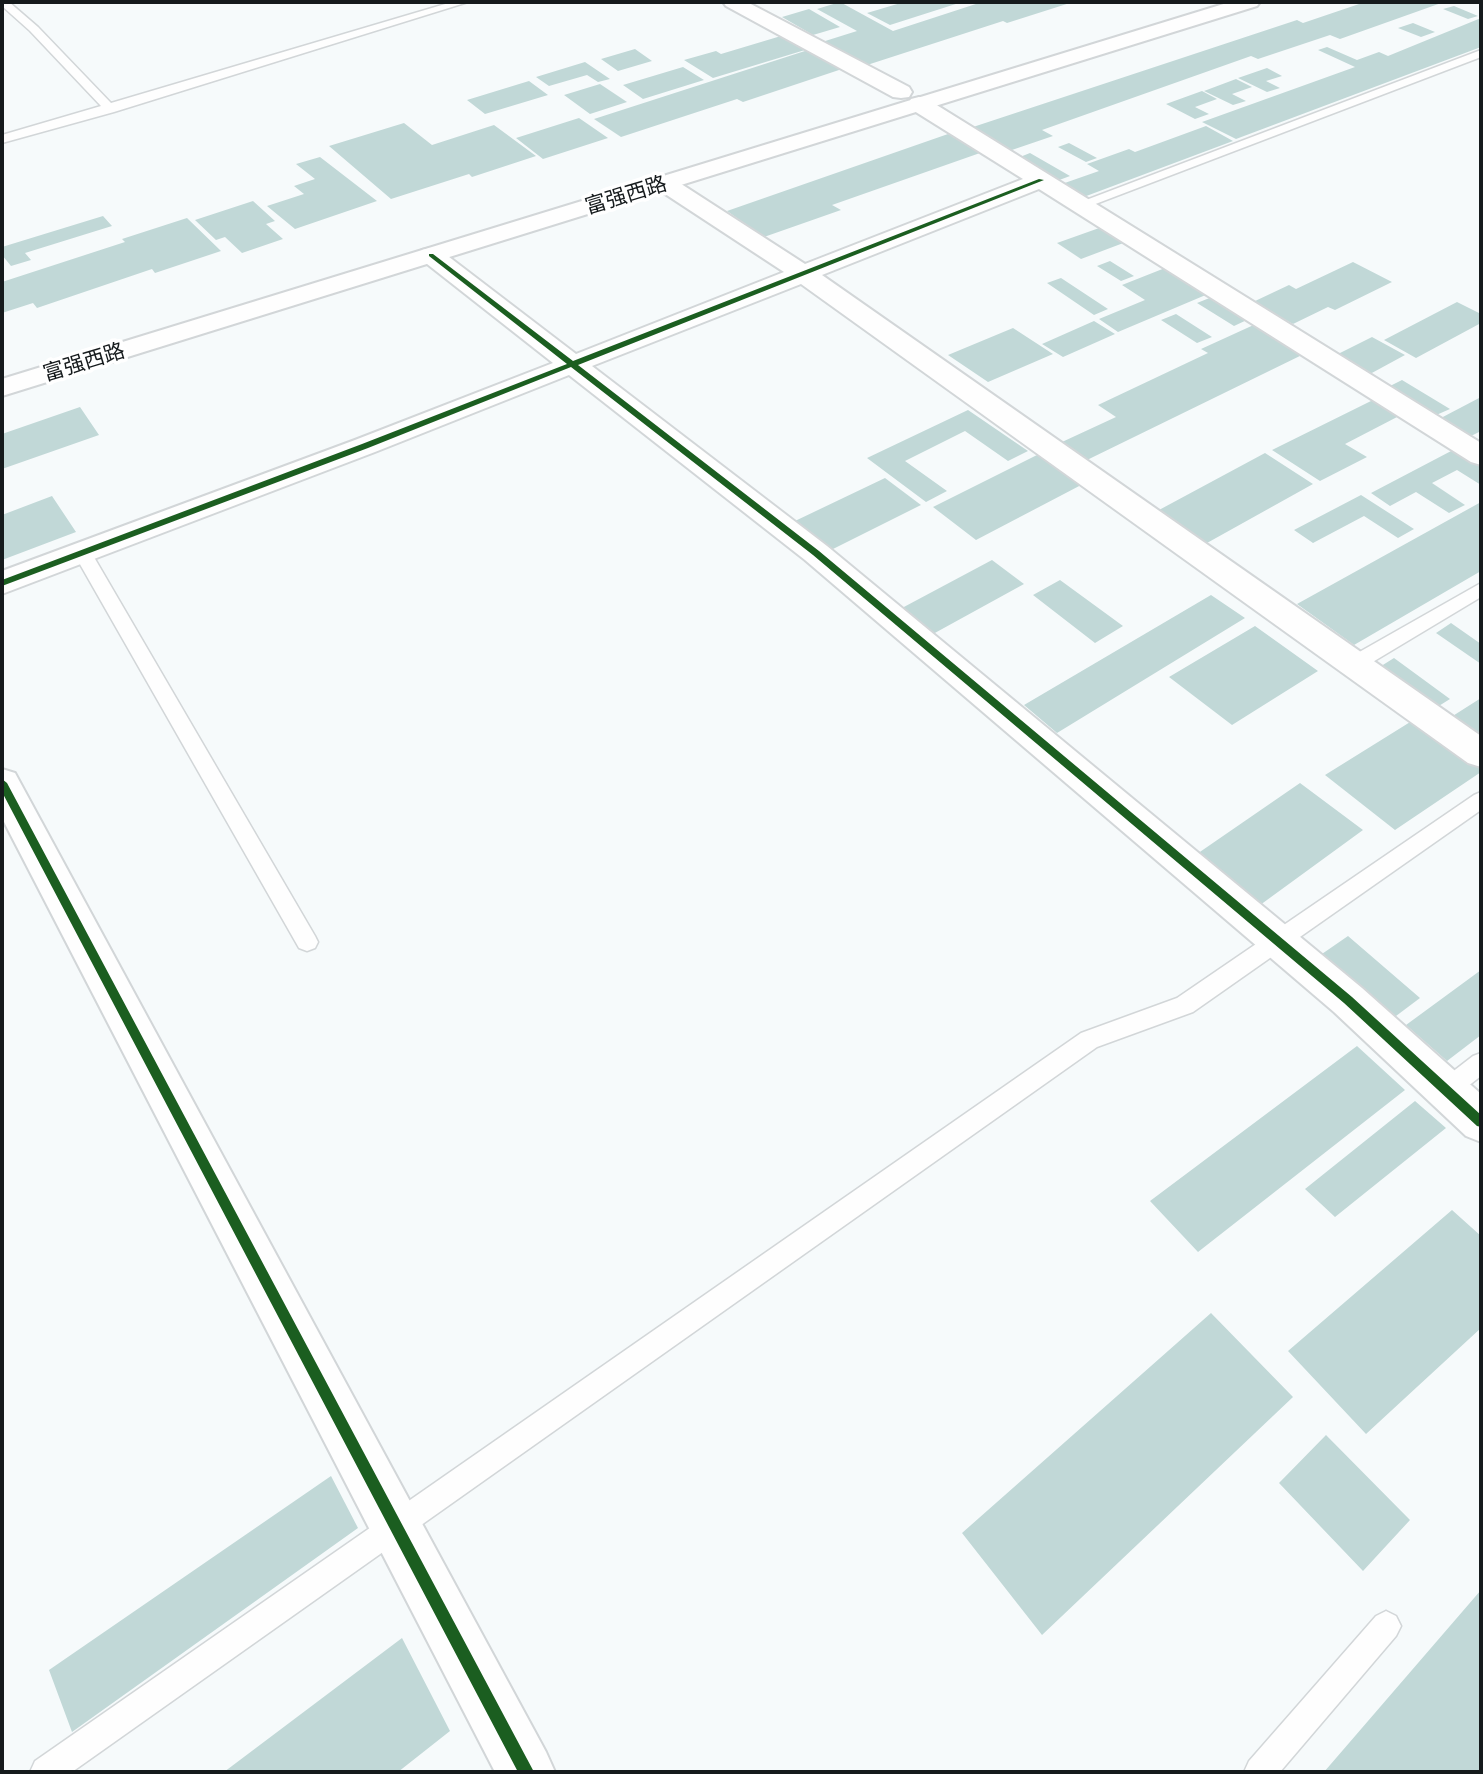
<!DOCTYPE html>
<html>
<head>
<meta charset="utf-8">
<style>
  body { margin:0 }
  #map { position:relative; width:1483px; height:1774px; overflow:hidden; background:#f6fafb; font-family:Ubuntu,sans-serif }
  canvas { display:block }
  .frame { position:absolute; inset:0; border:4px solid #151a1c; pointer-events:none }
</style>
</head>
<body>
<div id="map">
<canvas width="1483" height="1774"></canvas>
<div class="frame"></div>
</div>
<script>
const ctx = document.querySelector('canvas').getContext('2d');
ctx.lineJoin = 'round';
function fillPath(path, color) { ctx.fillStyle = color; ctx.fill(path, 'evenodd'); }
const poly = rows => new Path2D(rows.map(r => 'M' + r).join(''));
function stroke(path, color, width, dash) { ctx.strokeStyle = color; ctx.lineWidth = width; ctx.lineCap = dash ? 'butt' : 'round'; ctx.setLineDash(dash || []); ctx.stroke(path); }
function write(font, color, halo, rows, align = 'center') {
  ctx.font = font + ' Ubuntu,"Noto Sans SC",sans-serif'; ctx.lineWidth = 7; ctx.setLineDash([]); ctx.textBaseline = 'middle'; ctx.strokeStyle = halo; ctx.fillStyle = color; for (const [text, x, y, turn = 0] of rows) {
    ctx.save(); ctx.translate(x, y); ctx.rotate((+turn || 0) * Math.PI / 180); ctx.textAlign = isNaN(turn) ? turn : align; if (halo) ctx.strokeText(text, 0, 0); ctx.fillText(text, 0, 0); ctx.restore();
  }
}
const building = poly([
  [840,2,893,31,982,2,1073,2,1007,23,1003,21,864,66,822,42,857,31,817,9],
  [904,2,962,2,890,25,867,13],
  [1365,2,1444,2,1340,39,1330,35,1258,59,1251,56,1042,130,1053,136,1006,152,967,129,1297,20,1303,23],
  [1454,6,1478,16,1468,19,1443,9],
  [809,9,840,27,813,35,782,17],
  [1481,18,1481,47,1236,139,1202,122,1355,67,1318,50,1327,47,1357,60,1379,52,1388,56],
  [1413,23,1435,32,1421,37,1398,28],
  [781,36,805,50,713,78,684,60,716,51,721,54],
  [635,49,652,61,618,71,601,59],
  [808,50,842,69,743,102,737,99,621,137,594,119],
  [585,62,610,79,598,82,587,75,549,86,536,77],
  [683,67,704,80,643,99,623,85],
  [1267,68,1282,76,1266,81,1280,88,1267,92,1238,78],
  [1236,79,1252,87,1232,94,1246,101,1233,105,1204,91],
  [529,81,548,95,485,114,467,100],
  [600,84,627,102,590,114,564,95],
  [1202,91,1217,99,1195,107,1209,114,1195,119,1166,104],
  [579,118,608,138,543,159,516,138],
  [404,123,432,145,494,125,536,156,472,177,469,174,391,199,329,146],
  [1206,126,1233,141,1081,198,1059,185,1099,171,1087,164,1129,149,1135,152],
  [948,134,980,153,832,205,841,210,764,237,727,211],
  [1069,143,1097,158,1086,162,1058,147],
  [1030,153,1070,176,1054,182,1015,159],
  [320,157,377,201,295,229,267,206,304,194,294,186,315,179,296,164],
  [253,201,275,221,266,224,283,239,242,253,225,237,216,240,195,220],
  [103,216,112,226,25,253,31,260,11,266,2,255,2,247],
  [187,218,221,251,155,273,152,269,37,308,33,303,2,313,2,282,125,242,122,239],
  [1102,227,1126,242,1081,259,1057,243],
  [1110,261,1134,276,1121,281,1097,266],
  [1353,262,1392,282,1335,310,1328,307,1293,324,1253,302,1289,285,1296,289],
  [1165,268,1208,294,1118,332,1099,319,1145,300,1122,285],
  [1061,278,1108,309,1094,315,1047,283],
  [1212,297,1249,319,1234,326,1197,303],
  [1457,302,1481,314,1481,323,1416,358,1384,340],
  [1176,314,1212,337,1197,343,1161,320],
  [1094,321,1115,334,1063,357,1042,344],
  [1258,323,1306,353,1087,460,1062,442,1116,417,1098,405,1208,353,1201,349],
  [1013,328,1053,354,988,382,948,355],
  [1372,337,1405,355,1370,374,1336,355],
  [1402,380,1450,409,1434,416,1388,387],
  [1481,397,1481,431,1469,437,1439,419],
  [1373,400,1399,416,1345,444,1367,457,1320,481,1272,450],
  [80,407,99,435,2,469,2,434],
  [968,410,1028,451,1008,461,965,431,905,461,947,491,926,502,867,458],
  [1453,450,1481,467,1481,485,1457,470,1432,483,1423,477,1465,505,1449,513,1416,492,1390,506,1371,493],
  [1265,453,1313,484,1207,543,1159,510],
  [1039,454,1083,484,976,540,933,507],
  [885,478,921,505,831,550,795,521],
  [1361,495,1414,529,1398,538,1364,516,1313,543,1294,530],
  [52,496,76,532,2,560,2,515],
  [1481,502,1481,571,1354,645,1297,604],
  [992,560,1024,584,933,634,902,608],
  [1060,580,1123,626,1095,643,1033,595],
  [1211,595,1245,618,1057,733,1024,705],
  [1451,623,1481,644,1481,664,1436,633],
  [1255,626,1318,671,1232,725,1169,677],
  [1394,658,1450,699,1434,709,1378,668],
  [1481,698,1481,743,1448,719],
  [1415,719,1481,766,1481,772,1395,830,1325,775],
  [1300,783,1363,830,1256,908,1194,856],
  [1348,936,1420,998,1392,1019,1319,956],
  [1481,970,1481,1035,1447,1061,1406,1025],
  [1357,1046,1405,1090,1198,1252,1150,1201],
  [1415,1101,1446,1128,1335,1217,1305,1189],
  [1452,1210,1481,1236,1481,1328,1366,1434,1288,1351],
  [1211,1313,1293,1397,1042,1635,962,1533],
  [1326,1435,1410,1520,1363,1571,1279,1483],
  [331,1476,358,1528,72,1732,49,1670],
  [1481,1590,1481,1772,1324,1772],
  [402,1638,450,1731,398,1772,224,1772]
]);
const service = poly([
  [2,2,9,2,38,27,111,103,452,2,468,2,114,112,2,143,2,135,101,106,30,31,2,6,2,2],
  [1481,50,1481,57,1085,208,1080,209,1073,205,1481,50],
  [82,546,91,552,315,936,318,942,315,948,307,951,299,948,73,552,82,546],
  [1481,583,1481,597,1361,669,1347,669,1345,664,1347,659,1481,583],
  [1481,792,1481,810,1193,1012,1097,1047,72,1772,30,1772,35,1761,1081,1033,1177,998,1474,795,1481,792],
  [1481,1053,1481,1076,1454,1097,1446,1100,1438,1097,1434,1090,1438,1083,1473,1056,1481,1053],
  [1386,1611,1396,1616,1401,1626,1396,1636,1280,1772,1244,1772,1249,1761,1376,1616,1386,1611]
]);
const minor = poly([
  [723,2,747,2,909,87,912,92,909,97,901,98,893,97,726,6,723,2],
  [919,97,927,99,1481,443,1481,465,1471,462,1039,189,822,275,1481,736,1481,767,1468,763,801,284,592,366,827,546,1362,988,1481,1094,1481,1142,1466,1136,1334,1012,805,560,569,375,375,452,2,594,2,571,355,440,553,363,422,260,419,255,422,250,431,248,440,250,576,354,784,272,656,188,652,183,656,178,672,178,805,264,1023,179,911,109,908,104,911,99,919,97],
  [2,769,15,773,546,1752,555,1772,495,1772,2,818,2,769]
]);
const secondary = poly([
  [1230,2,1260,2,1257,6,2,396,2,379,1230,2]
]);
const cycleway = poly([
  [1039,179,1044,180,578,365,819,551,1352,997,1481,1115,1481,1127,1477,1126,1344,1003,813,555,571,367,368,448,2,586,2,580,362,444,567,364,429,256,429,254,433,254,573,361,1039,179],
  [2,779,7,783,534,1772,518,1772,2,792,2,779]
]);
const farStreetnames = [
  ["富强西路",626,195,-17],
  ["富强西路",84,362,-17]
];
fillPath(building, '#c1d8d7');
stroke(service, '#d2d6d8', 3);
stroke(minor, '#d2d6d8', 4);
stroke(secondary, '#d2d6d8', 4);
fillPath(service, '#fefefe');
fillPath(minor, '#fefefe');
fillPath(secondary, '#fefefe');
fillPath(cycleway, '#1b5e20');
write('21px', '#151a1c', '#fff', farStreetnames);
</script>
</body>
</html>
